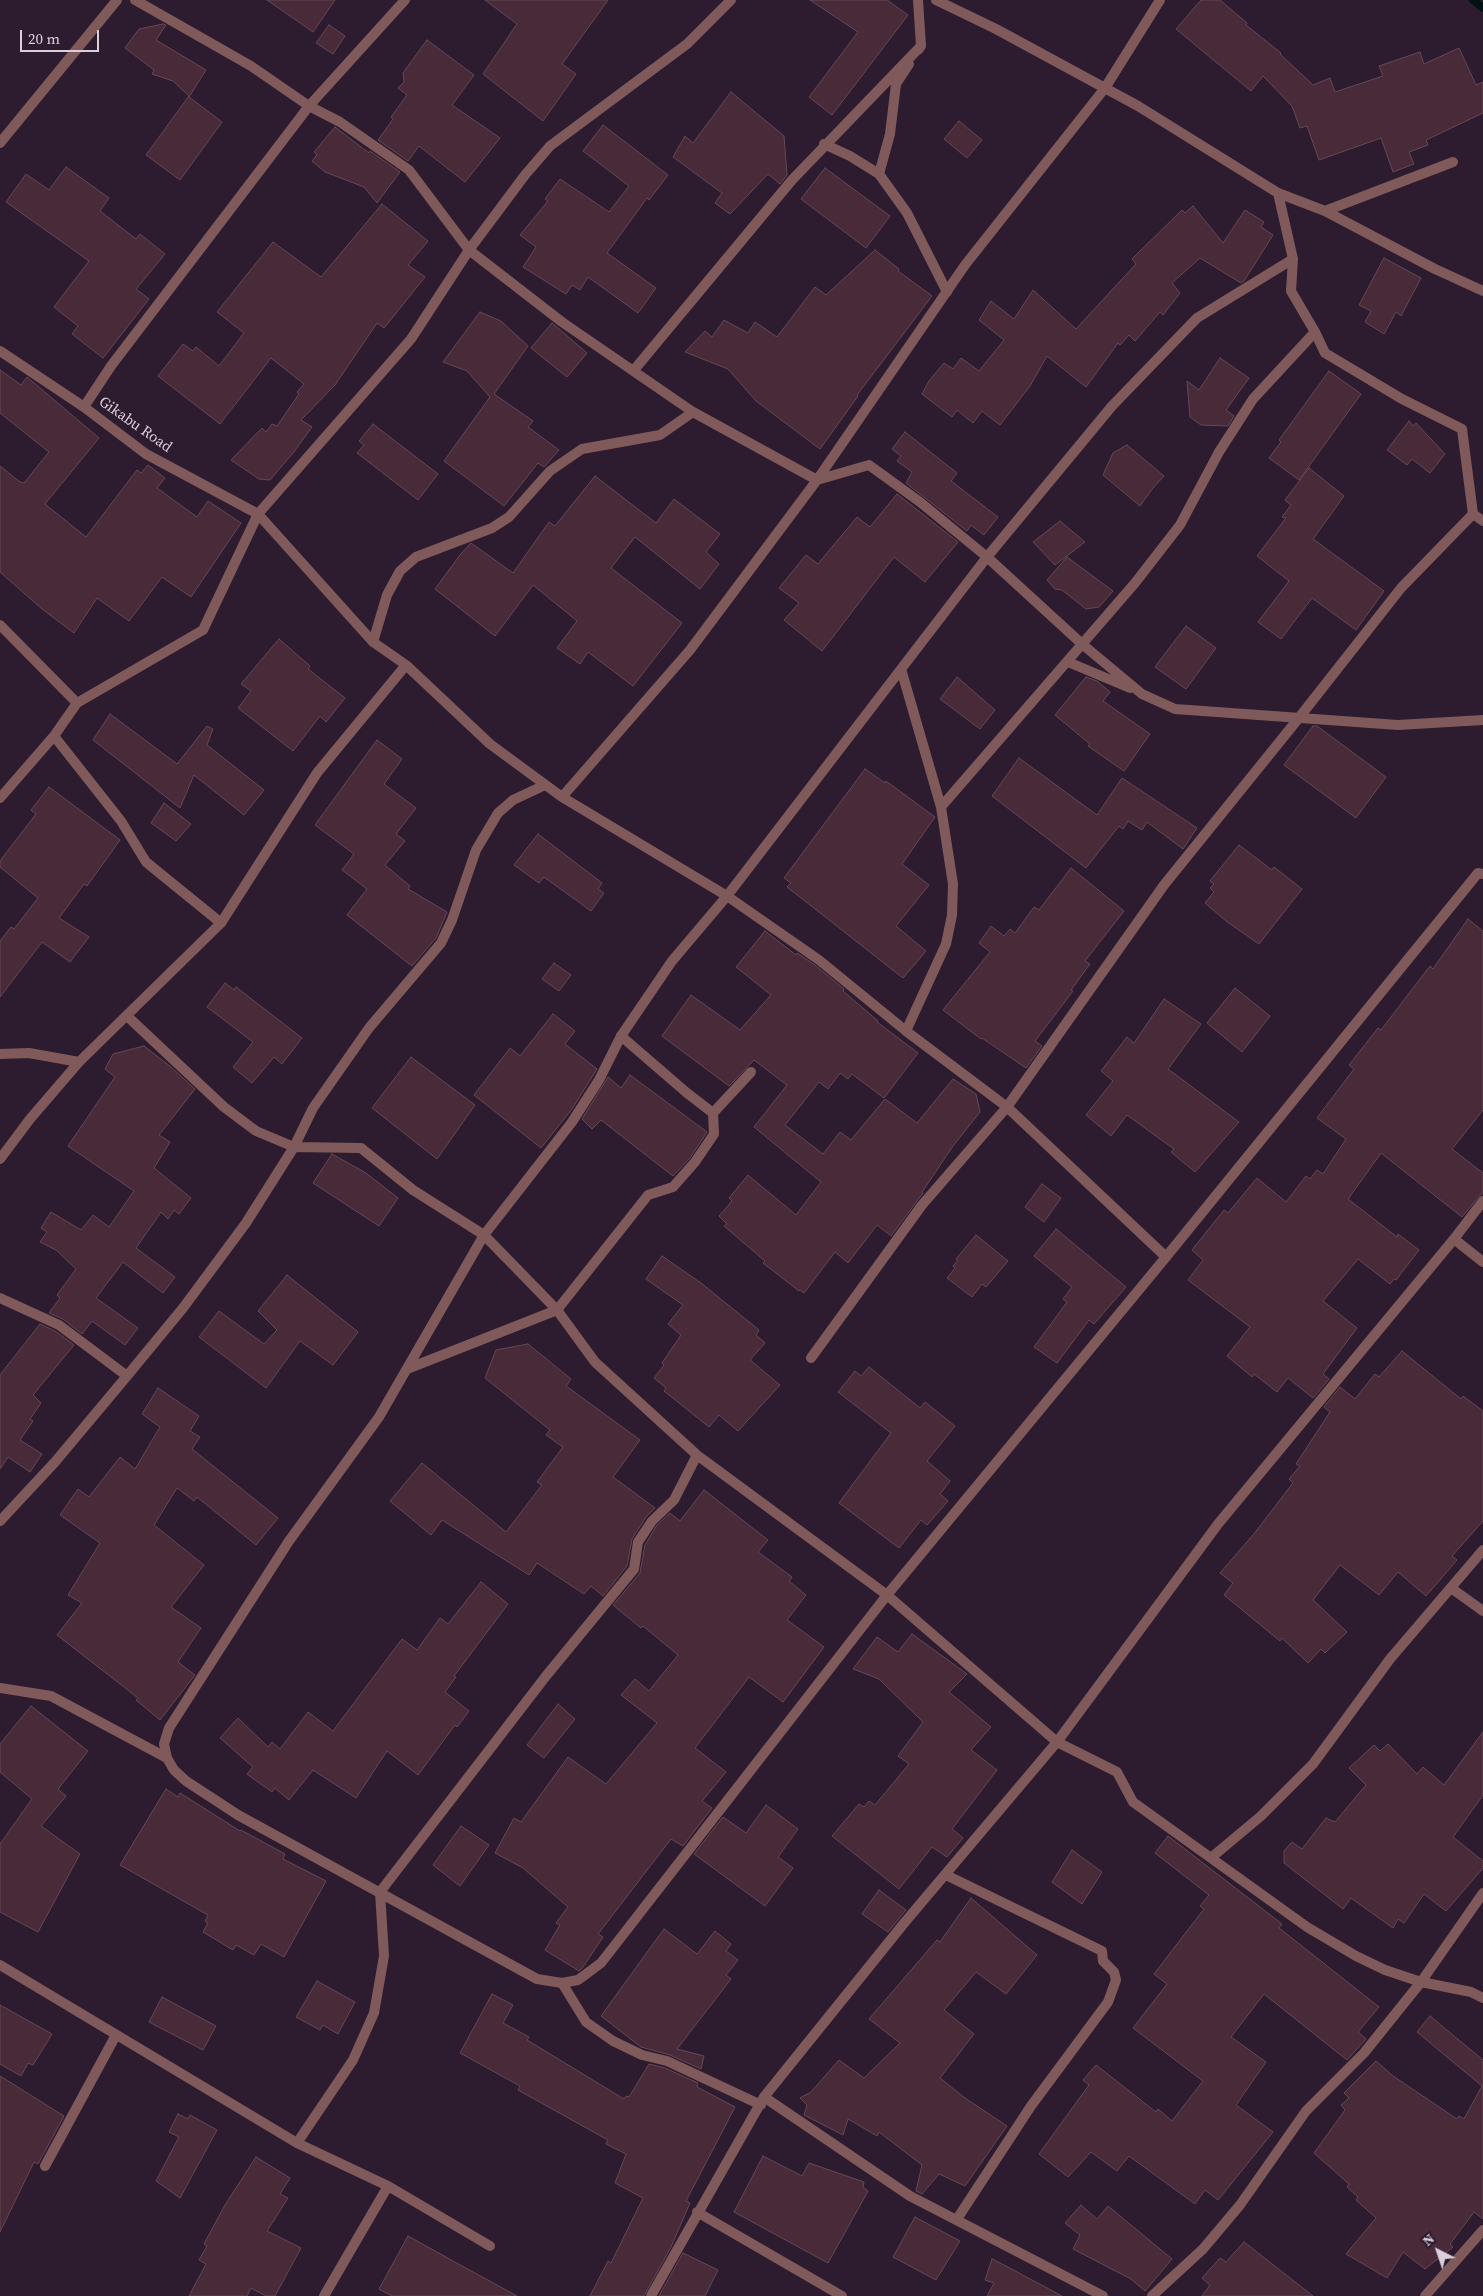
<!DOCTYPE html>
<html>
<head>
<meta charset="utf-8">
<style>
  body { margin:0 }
  #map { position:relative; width:1483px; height:2296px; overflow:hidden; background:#2d1c2f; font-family:"Source Serif 4",serif }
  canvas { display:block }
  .north { position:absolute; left:1413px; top:2226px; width:50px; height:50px; -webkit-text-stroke:4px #2d1c2f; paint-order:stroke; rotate:319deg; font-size:14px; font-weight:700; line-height:20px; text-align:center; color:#dacfdb }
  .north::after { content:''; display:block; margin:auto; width:18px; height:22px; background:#dacfdb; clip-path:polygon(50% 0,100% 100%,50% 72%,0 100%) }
  .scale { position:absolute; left:20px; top:30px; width:79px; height:22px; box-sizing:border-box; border:2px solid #dacfdb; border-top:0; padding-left:6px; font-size:15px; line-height:18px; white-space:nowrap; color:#dacfdb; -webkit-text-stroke:4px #2d1c2f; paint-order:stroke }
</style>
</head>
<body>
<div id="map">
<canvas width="1483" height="2296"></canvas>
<div class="north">N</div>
<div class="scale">20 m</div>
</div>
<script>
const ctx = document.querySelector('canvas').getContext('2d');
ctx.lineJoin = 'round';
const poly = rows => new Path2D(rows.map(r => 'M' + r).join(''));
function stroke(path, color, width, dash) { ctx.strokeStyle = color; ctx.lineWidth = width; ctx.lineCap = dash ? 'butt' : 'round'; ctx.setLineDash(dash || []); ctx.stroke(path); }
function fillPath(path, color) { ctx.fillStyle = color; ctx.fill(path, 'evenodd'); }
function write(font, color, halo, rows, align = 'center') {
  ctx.font = font + ' "Source Serif 4",serif'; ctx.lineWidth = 4.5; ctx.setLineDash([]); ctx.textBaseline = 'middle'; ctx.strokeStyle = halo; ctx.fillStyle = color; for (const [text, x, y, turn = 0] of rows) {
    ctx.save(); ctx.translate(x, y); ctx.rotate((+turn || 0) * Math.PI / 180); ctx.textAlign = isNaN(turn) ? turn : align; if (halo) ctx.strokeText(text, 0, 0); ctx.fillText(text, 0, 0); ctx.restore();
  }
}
const stream = poly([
  [1473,0,1483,8]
]);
const building = poly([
  [267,0,335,0,313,32,267,0],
  [485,0,608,0,562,64,576,74,543,121,483,74,517,24,485,0],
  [810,0,887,0,908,15,832,115,809,97,858,32,810,0],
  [1201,0,1220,0,1247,23,1246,25,1281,53,1280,54,1313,85,1330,78,1335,92,1383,76,1379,66,1420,52,1424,64,1459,48,1476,85,1483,82,1483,113,1426,140,1428,145,1409,152,1414,164,1393,172,1381,138,1319,160,1307,126,1300,128,1292,106,1263,76,1251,91,1176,29,1201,0],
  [163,24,166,25,156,40,206,70,189,97,222,122,180,180,146,155,189,96,173,81,152,74,154,70,125,48,139,29,163,24],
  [329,25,345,36,333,54,316,43,329,25],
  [427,40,474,75,452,105,500,138,465,182,419,146,408,161,378,140,393,119,391,117,407,95,398,88,404,82,403,73,427,40],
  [731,92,784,136,787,175,780,184,768,174,730,214,715,203,722,193,673,157,685,136,693,143,731,92],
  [959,121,982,140,967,158,944,139,959,121],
  [603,125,668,175,649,200,647,198,607,253,656,288,638,313,588,277,580,290,572,285,566,294,523,267,536,247,520,235,548,201,545,199,560,179,609,212,629,186,583,151,603,125],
  [335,127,369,153,370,151,400,172,377,203,364,187,325,172,312,161,317,155,314,152,335,127],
  [66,167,109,198,100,211,136,239,140,234,165,254,136,289,149,299,103,358,72,334,78,326,54,307,89,261,6,202,26,174,49,190,66,167],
  [825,168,890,216,866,248,801,199,825,168],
  [382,204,428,241,408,265,425,277,384,328,377,323,335,385,301,420,312,427,293,453,270,480,259,479,231,460,262,428,266,432,272,424,277,426,299,394,297,392,304,384,271,358,220,424,158,376,183,344,193,351,196,347,219,366,244,333,217,312,273,242,321,277,382,204],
  [1193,206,1223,243,1245,210,1264,222,1261,227,1273,235,1244,281,1241,283,1200,258,1172,283,1180,293,1163,315,1160,312,1135,341,1129,335,1120,345,1118,343,1086,387,1047,356,1030,386,1000,425,982,411,973,423,957,410,952,417,922,394,929,381,944,363,953,369,961,358,979,371,1004,340,979,320,991,301,1014,319,1033,290,1076,329,1136,264,1132,259,1182,210,1185,213,1193,206],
  [875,250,899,269,898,271,932,296,857,395,858,396,820,449,756,401,728,369,685,352,705,331,712,337,724,320,748,333,755,322,777,337,815,287,826,295,875,250],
  [1384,258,1421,278,1401,316,1396,312,1384,334,1365,322,1371,311,1359,305,1384,258],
  [480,312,501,321,528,346,494,394,533,421,528,427,559,450,544,467,538,463,504,506,444,461,490,397,467,371,443,362,480,312],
  [552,323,587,353,567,377,531,348,552,323],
  [1220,358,1249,378,1226,410,1234,416,1228,426,1201,425,1190,417,1187,381,1199,390,1220,358],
  [0,370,21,385,27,377,99,438,45,504,86,537,137,470,141,473,148,465,165,478,157,488,197,517,208,501,241,523,191,597,162,577,129,621,97,598,74,633,42,609,0,572,0,466,20,482,24,483,49,452,0,413,0,370],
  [1329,371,1361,394,1299,480,1269,458,1281,442,1279,440,1329,371],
  [1409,421,1413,426,1416,423,1445,454,1430,473,1412,459,1407,465,1387,450,1409,421],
  [373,424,438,474,418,500,357,453,364,445,359,441,373,424],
  [905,432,957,473,951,481,998,517,984,535,971,525,967,531,906,483,912,472,897,461,901,456,892,449,905,432],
  [1127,445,1164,476,1153,488,1140,506,1103,475,1113,453,1127,445],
  [1309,468,1344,496,1313,539,1384,591,1356,630,1312,598,1281,639,1258,622,1289,581,1257,556,1286,518,1282,517,1291,505,1285,500,1309,468],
  [595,476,656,523,674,499,720,534,706,552,719,564,700,589,635,537,611,568,682,623,633,686,588,652,580,664,557,648,577,621,533,585,495,636,435,589,460,555,471,543,513,573,549,522,555,526,595,476],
  [897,494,958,542,925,582,894,557,822,651,784,620,799,603,779,588,806,555,818,564,857,517,870,527,897,494],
  [1060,521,1085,542,1055,565,1033,542,1060,521],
  [1067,557,1113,591,1099,607,1086,609,1062,590,1055,589,1047,580,1067,557],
  [1186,626,1216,648,1186,689,1155,667,1186,626],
  [279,639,310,666,308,669,345,698,326,722,320,716,293,751,238,708,251,691,241,684,279,639],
  [957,677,995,710,980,729,940,699,957,677],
  [1086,677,1097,681,1110,692,1103,701,1150,734,1124,771,1088,746,1090,744,1055,715,1086,677],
  [110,714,177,764,207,726,213,729,207,745,264,790,244,815,194,775,180,808,93,740,110,714],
  [1313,726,1317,726,1386,777,1356,818,1284,765,1313,726],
  [377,740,402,759,384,784,416,808,396,834,405,841,385,865,410,886,408,889,447,912,436,938,412,966,347,915,367,889,342,870,354,854,315,825,377,740],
  [1019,758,1097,815,1122,778,1197,828,1183,849,1147,822,1142,830,1128,821,1123,829,1119,826,1086,868,992,796,1019,758],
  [865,769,885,783,886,781,935,817,902,864,929,885,896,926,926,951,903,978,787,887,791,883,784,878,865,769],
  [49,787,120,840,87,886,84,884,59,918,89,937,70,962,42,942,0,997,0,941,11,927,14,929,38,898,0,867,0,861,36,814,31,810,49,787],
  [164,803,191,824,176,841,151,823,164,803],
  [538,834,602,883,598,889,604,893,591,911,544,877,539,883,514,865,538,834],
  [1239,845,1272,870,1274,867,1302,889,1259,944,1226,921,1205,903,1214,892,1210,888,1214,884,1210,881,1239,845],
  [1071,868,1124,911,1085,961,1090,964,1071,990,1073,991,1035,1041,1042,1046,1026,1068,982,1038,981,1039,943,1010,990,952,979,943,991,926,1004,936,1010,929,1015,933,1034,907,1039,910,1071,868],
  [1468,919,1483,931,1483,1110,1452,1149,1483,1173,1483,1192,1462,1217,1381,1153,1348,1199,1397,1237,1398,1234,1419,1250,1396,1280,1394,1279,1390,1284,1358,1259,1323,1301,1357,1328,1323,1374,1329,1379,1313,1398,1288,1378,1277,1392,1254,1374,1252,1377,1227,1356,1250,1327,1188,1280,1203,1260,1192,1250,1224,1210,1228,1213,1257,1178,1286,1202,1306,1176,1310,1179,1317,1170,1323,1174,1346,1139,1317,1118,1354,1069,1349,1065,1378,1028,1381,1030,1430,966,1433,969,1468,919],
  [765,931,796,955,797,953,815,965,844,989,843,991,878,1021,877,1022,918,1053,884,1098,852,1074,848,1079,840,1073,828,1089,819,1082,785,1125,823,1154,840,1132,851,1140,885,1099,917,1123,953,1079,976,1094,980,1112,953,1146,922,1192,923,1193,891,1236,877,1225,848,1263,835,1252,804,1293,800,1290,799,1291,763,1263,765,1261,724,1226,727,1224,719,1216,732,1201,729,1198,748,1175,796,1215,821,1182,754,1127,787,1085,754,1060,729,1086,662,1036,691,995,740,1030,771,995,736,967,765,931],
  [554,963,571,975,559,991,542,979,554,963],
  [225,983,234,990,236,987,302,1038,282,1064,274,1057,252,1083,233,1067,253,1042,207,1007,225,983],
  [1235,988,1270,1016,1242,1052,1207,1023,1235,988],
  [1164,999,1201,1024,1168,1069,1239,1122,1195,1172,1171,1152,1174,1149,1127,1115,1111,1136,1086,1115,1113,1081,1101,1071,1127,1037,1134,1043,1164,999],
  [553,1014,575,1031,565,1044,597,1069,572,1109,541,1148,474,1095,510,1048,520,1056,553,1014],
  [144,1046,171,1067,195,1089,159,1135,170,1142,154,1168,191,1198,179,1214,174,1210,168,1219,161,1212,136,1248,175,1277,163,1293,123,1262,96,1298,138,1328,125,1345,92,1321,82,1334,63,1319,49,1313,60,1298,57,1295,76,1269,56,1250,40,1242,47,1232,41,1228,51,1212,81,1230,93,1215,109,1227,134,1191,68,1146,115,1077,105,1069,113,1054,144,1046],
  [411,1057,475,1105,437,1159,372,1108,411,1057],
  [630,1075,707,1132,690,1158,673,1176,601,1120,592,1129,582,1119,608,1077,621,1088,630,1075],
  [332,1154,366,1173,398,1198,379,1226,313,1183,332,1154],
  [1042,1184,1061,1198,1044,1222,1025,1207,1042,1184],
  [1056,1229,1126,1287,1094,1324,1089,1320,1057,1363,1034,1347,1067,1302,1063,1299,1072,1287,1034,1256,1056,1229],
  [976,1235,1008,1261,986,1287,982,1284,972,1297,947,1278,955,1268,953,1266,958,1260,956,1259,976,1235],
  [662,1256,701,1283,759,1330,756,1335,765,1343,750,1360,780,1385,738,1431,719,1415,709,1427,664,1391,666,1388,654,1378,664,1365,662,1363,681,1335,668,1324,683,1305,646,1279,662,1256],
  [287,1275,358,1332,333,1365,300,1341,266,1388,199,1337,219,1311,264,1344,277,1330,258,1311,287,1275],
  [40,1324,55,1331,74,1345,33,1395,41,1403,30,1419,33,1421,20,1440,42,1454,30,1472,8,1457,0,1469,0,1375,40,1324],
  [528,1344,571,1379,566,1386,640,1440,613,1477,655,1508,646,1517,632,1539,627,1566,603,1596,591,1586,584,1594,537,1563,529,1575,442,1520,431,1535,390,1501,422,1463,506,1532,542,1485,537,1482,563,1447,546,1435,550,1430,485,1378,496,1350,528,1344],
  [1402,1351,1461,1399,1463,1396,1483,1411,1483,1521,1452,1556,1457,1560,1426,1596,1398,1572,1379,1595,1340,1565,1313,1600,1347,1632,1325,1653,1321,1649,1308,1663,1282,1638,1280,1641,1224,1595,1233,1583,1220,1573,1253,1535,1293,1483,1289,1479,1300,1466,1296,1464,1330,1412,1324,1407,1340,1387,1355,1399,1375,1374,1379,1377,1402,1351],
  [869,1367,920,1408,925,1402,955,1426,927,1461,950,1481,940,1494,948,1501,927,1525,921,1520,899,1548,839,1503,891,1433,838,1392,855,1371,861,1376,869,1367],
  [158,1388,199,1416,190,1431,200,1437,192,1449,278,1518,256,1545,197,1497,194,1501,177,1488,154,1525,204,1565,171,1607,201,1628,178,1662,195,1675,160,1720,136,1700,138,1698,57,1635,82,1603,68,1595,100,1543,60,1515,78,1489,89,1497,120,1457,135,1469,160,1427,142,1414,158,1388],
  [704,1490,768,1540,758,1552,792,1577,789,1581,806,1595,787,1620,824,1647,783,1702,749,1677,695,1748,726,1772,702,1801,712,1808,683,1846,671,1839,598,1934,603,1937,583,1967,579,1971,545,1950,560,1925,556,1923,568,1907,523,1868,495,1853,514,1818,521,1822,568,1757,606,1784,657,1723,621,1695,635,1679,649,1691,678,1655,643,1626,641,1628,613,1605,640,1573,645,1545,657,1525,670,1513,680,1521,704,1490],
  [481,1582,508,1604,454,1676,456,1677,445,1692,469,1711,457,1727,455,1725,418,1775,387,1751,356,1798,313,1770,289,1800,275,1788,272,1792,247,1774,253,1767,220,1738,238,1718,268,1747,272,1742,280,1749,308,1712,333,1731,402,1639,417,1650,440,1618,448,1624,481,1582],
  [912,1634,967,1674,949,1692,991,1727,971,1750,997,1770,952,1829,963,1838,947,1857,932,1847,899,1889,832,1836,859,1804,864,1807,869,1801,875,1805,909,1764,898,1756,923,1722,879,1679,853,1669,877,1637,898,1652,912,1634],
  [558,1704,575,1719,544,1758,527,1745,558,1704],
  [31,1706,88,1751,58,1789,66,1796,41,1826,80,1854,38,1932,0,1912,0,1844,32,1799,0,1772,0,1744,31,1706],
  [1483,1732,1483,1795,1453,1837,1483,1861,1483,1868,1446,1911,1424,1894,1404,1923,1398,1919,1393,1928,1351,1898,1343,1909,1284,1863,1284,1851,1292,1842,1302,1849,1326,1818,1335,1822,1366,1785,1349,1768,1374,1745,1380,1751,1388,1744,1417,1774,1423,1767,1444,1785,1483,1732],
  [166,1789,178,1797,180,1793,240,1831,241,1830,285,1854,283,1859,326,1881,284,1957,261,1944,254,1955,236,1945,233,1950,203,1932,208,1923,205,1921,208,1915,120,1865,166,1789],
  [766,1805,798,1829,778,1857,793,1868,765,1906,694,1854,723,1817,746,1833,766,1805],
  [461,1826,489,1845,460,1886,433,1865,461,1826],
  [1168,1836,1282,1924,1279,1928,1379,2007,1358,2032,1366,2039,1347,2060,1264,1994,1231,2037,1266,2062,1236,2105,1273,2132,1218,2200,1205,2190,1195,2204,1129,2156,1117,2171,1091,2152,1068,2177,1039,2154,1089,2085,1083,2080,1096,2065,1156,2112,1158,2109,1172,2121,1203,2081,1133,2028,1167,1984,1154,1974,1204,1909,1200,1906,1209,1895,1155,1853,1168,1836],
  [1072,1850,1102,1872,1082,1904,1052,1882,1072,1850],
  [879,1890,906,1910,888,1932,862,1914,879,1890],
  [971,1898,1037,1955,1006,1994,976,1972,944,2010,974,2034,940,2078,965,2098,1007,2126,965,2186,939,2174,922,2194,916,2191,922,2165,879,2132,877,2136,848,2119,843,2135,804,2115,807,2105,800,2098,811,2092,839,2060,864,2078,900,2043,869,2019,937,1940,940,1942,971,1898],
  [664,1929,697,1954,715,1931,731,1944,726,1951,738,1960,726,1975,731,1979,677,2049,704,2056,701,2069,670,2055,641,2047,601,2016,664,1929],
  [317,1981,355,2002,338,2034,323,2025,320,2030,296,2017,317,1981],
  [492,1994,513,2005,503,2023,529,2037,527,2040,624,2099,626,2096,629,2097,649,2064,665,2068,698,2083,697,2087,735,2107,686,2201,690,2203,671,2247,644,2296,590,2296,608,2261,611,2263,643,2198,615,2183,626,2154,606,2144,608,2140,518,2090,520,2086,460,2053,492,1994],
  [162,1997,216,2026,203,2050,149,2022,162,1997],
  [0,2005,52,2034,33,2065,28,2063,21,2076,0,2064,0,2005],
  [1430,2016,1483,2060,1483,2219,1474,2212,1450,2244,1453,2247,1425,2269,1403,2252,1387,2278,1346,2254,1376,2218,1356,2200,1358,2197,1347,2187,1349,2184,1314,2153,1345,2110,1341,2105,1349,2098,1344,2093,1376,2061,1393,2076,1457,2119,1459,2116,1464,2119,1482,2086,1417,2032,1430,2016],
  [0,2076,64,2116,38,2164,34,2162,0,2232,0,2076],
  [178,2114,188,2119,190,2115,217,2130,180,2198,156,2181,179,2137,169,2132,178,2114],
  [763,2156,802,2176,809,2163,864,2182,863,2187,868,2191,828,2263,734,2212,763,2156],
  [256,2157,290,2178,280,2194,288,2198,267,2231,301,2248,275,2296,266,2296,251,2288,247,2296,189,2296,206,2264,199,2260,207,2246,204,2244,225,2205,256,2157],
  [1081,2205,1097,2219,1108,2206,1172,2259,1145,2291,1131,2279,1073,2249,1080,2235,1065,2223,1081,2205],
  [915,2217,960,2241,936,2280,893,2257,915,2217],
  [408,2236,453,2261,517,2296,392,2296,379,2289,408,2236],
  [1244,2242,1313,2296,1202,2296,1210,2285,1202,2278,1220,2258,1226,2262,1244,2242],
  [683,2253,718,2270,705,2296,659,2296,683,2253],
  [992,2259,1004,2265,1062,2296,987,2296,994,2283,985,2280,992,2259]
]);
const lane = poly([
  [621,1036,687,1093,713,1113],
  [557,1310,648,1195,673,1187,695,1162,714,1134,713,1113,751,1072],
  [45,2166,116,2035]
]);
const street = poly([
  [135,0,251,66,309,106,340,122,409,170,469,250,562,322,693,412],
  [936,0,996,29,1138,106,1278,193,1325,211,1435,269,1483,291],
  [918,50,921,46,918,0],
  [909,64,896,84,890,134,879,174,907,213,947,292],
  [0,143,117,0],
  [824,144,850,156,879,174],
  [1278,193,1293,259,1197,318,1112,406,987,557,727,896,672,961,621,1036,599,1080,572,1122,484,1235,379,1417,289,1541,169,1728,164,1744,167,1758,174,1770,186,1781,238,1815,537,1979,562,1983,578,1980,601,1963,887,1595,1166,1257,1478,873,1483,874],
  [1325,211,1453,162],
  [1293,259,1291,291,1315,332,1325,353,1402,399,1462,429,1473,514,1483,521],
  [0,351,84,407,146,454,258,514,373,642,406,665],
  [634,370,792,180,921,46],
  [84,407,111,366,309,106,405,0],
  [0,625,77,703],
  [373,642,387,595,400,571,416,557,492,528,509,517,550,471,582,449,660,435,693,412,817,480,869,465,920,502,987,557,1082,644,1142,694,1175,709,1398,725,1483,720],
  [1068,662,1130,688],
  [901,669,941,807,953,884,952,915,946,944,906,1031],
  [562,797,690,650,817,480,965,265,1105,88,1160,0],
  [0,798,54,736],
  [941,807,1135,583,1180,525,1219,452,1253,399,1315,332],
  [221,923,146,862,121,821,54,736,77,703,203,630,258,514,411,339,469,250,525,175,550,146,687,44,731,0],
  [127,1016,224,1107,256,1131,294,1147,361,1148,413,1190,484,1235,557,1310,595,1362,697,1455,887,1595,1057,1742,1117,1772,1133,1802,1307,1927,1356,1956,1385,1970,1421,1982,1471,1992,1483,1998],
  [0,1054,29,1053,79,1062],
  [0,1159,30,1119,79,1062,221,923,317,773,406,665,490,744,562,797,727,896,819,960,906,1031,1007,1107,1166,1257],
  [1454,1239,1483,1262],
  [0,1298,59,1325,127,1376],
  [811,1358,922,1205,1007,1107,1164,885,1298,719,1401,588,1473,514],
  [407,1369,557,1310],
  [0,1521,55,1462,127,1376,183,1308,246,1223,294,1147,313,1108,369,1028,441,943,452,920,476,850,498,813,513,800,545,785],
  [1451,1588,1483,1611],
  [0,1688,51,1696,167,1758],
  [1212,1857,1261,1816,1313,1764,1390,1659,1483,1550],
  [946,1875,1102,1951,1103,1961,1114,1972,1116,1980,1108,2002,1031,2106,957,2219],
  [0,1965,297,2143,388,2186,490,2246],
  [562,1983,586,2022,613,2041,642,2055,667,2061,761,2105],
  [764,2097,910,2196,1103,2296],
  [297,2143,353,2060,374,2013,384,1956,380,1892,546,1676,634,1569,638,1542,652,1521,674,1500,697,1455],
  [697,2212,842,2296],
  [324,2296,388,2186],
  [651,2296,764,2097,905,1922,1057,1742,1218,1524,1454,1239,1483,1201],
  [1152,2296,1203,2249,1240,2205,1306,2111,1364,2053,1421,1982,1483,1893],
  [1425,2296,1483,2230]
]);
const streetNames = [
  ["Gikabu Road",135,425,35]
];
stroke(stream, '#001213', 8);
fillPath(building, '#492a38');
stroke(building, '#654955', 1);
stroke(lane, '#805a5b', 10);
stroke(street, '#805a5b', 10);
write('15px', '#dacfdb', '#2d1c2f', streetNames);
</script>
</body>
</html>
